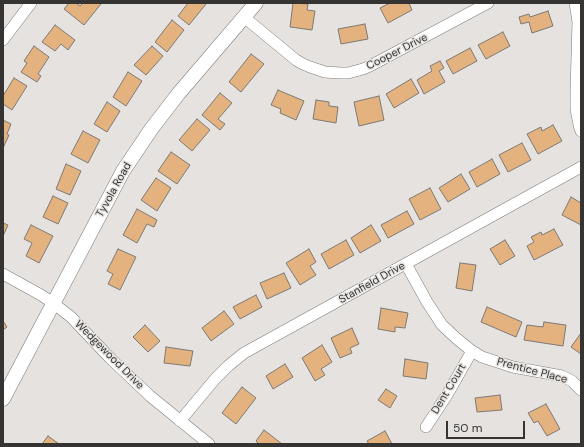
<!DOCTYPE html>
<html>
<head>
<meta charset="utf-8">
<style>
  body { margin:0 }
  #map { position:relative; width:584px; height:447px; overflow:hidden; background:#e5e2df; font-family:"DM Sans",sans-serif }
  canvas { display:block }
  .frame { position:absolute; inset:0; border:4px solid #353433; pointer-events:none }
  .scale { position:absolute; left:446px; top:421px; width:79px; height:18px; box-sizing:border-box; border:2px solid #353433; border-top:0; padding-left:5px; font-size:12px; line-height:14px; white-space:nowrap; color:#353433; -webkit-text-stroke:3px #e5e2df; paint-order:stroke }
</style>
</head>
<body>
<div id="map">
<canvas width="584" height="447"></canvas>
<div class="frame"></div>
<div class="scale">50 m</div>
</div>
<script>
const ctx = document.querySelector('canvas').getContext('2d');
ctx.lineJoin = 'round';
function fillPath(path, color) { ctx.fillStyle = color; ctx.fill(path, 'evenodd'); }
const poly = rows => new Path2D(rows.map(r => 'M' + r).join(''));
function stroke(path, color, width, dash) { ctx.strokeStyle = color; ctx.lineWidth = width; ctx.lineCap = dash ? 'butt' : 'round'; ctx.setLineDash(dash || []); ctx.stroke(path); }
function write(font, color, halo, rows, align = 'center') {
  ctx.font = font + ' "DM Sans",sans-serif'; ctx.lineWidth = 3; ctx.setLineDash([]); ctx.textBaseline = 'middle'; ctx.strokeStyle = halo; ctx.fillStyle = color; for (const [text, x, y, turn = 0] of rows) {
    ctx.save(); ctx.translate(x, y); ctx.rotate((+turn || 0) * Math.PI / 180); ctx.textAlign = isNaN(turn) ? turn : align; if (halo) ctx.strokeText(text, 0, 0); ctx.fillText(text, 0, 0); ctx.restore();
  }
}
const building = poly([
  [69,3,76,3,80,6,83,3,100,3,101,4,84,25,64,9,69,3],
  [188,3,204,3,206,4,189,25,178,16,188,3],
  [293,3,308,4,307,10,315,11,312,30,290,27,293,3],
  [390,3,409,3,412,10,388,23,380,8,390,3],
  [548,11,553,26,532,33,529,22,521,24,519,17,529,14,530,17,548,11],
  [172,20,184,30,167,52,155,42,172,20],
  [365,24,368,39,341,44,338,29,365,24],
  [55,25,75,40,68,50,61,44,55,51,42,42,55,25],
  [503,32,510,46,486,59,478,45,503,32],
  [34,46,49,57,38,74,41,76,37,82,21,72,27,63,24,61,34,46],
  [152,46,163,56,146,75,134,65,152,46],
  [470,48,477,61,453,74,446,61,470,48],
  [251,54,264,64,241,92,229,82,251,54],
  [440,61,444,68,439,71,445,82,424,94,417,80,432,71,430,66,440,61],
  [128,72,142,81,126,106,113,97,128,72],
  [14,78,27,86,12,110,3,104,3,96,14,78],
  [411,79,419,93,394,108,386,94,411,79],
  [278,90,304,101,296,120,280,113,281,109,271,105,278,90],
  [220,93,232,103,218,119,225,124,220,130,202,115,220,93],
  [379,96,384,120,359,126,354,102,379,96],
  [316,100,329,102,329,106,338,107,336,123,313,119,316,100],
  [107,102,120,111,107,132,94,124,107,102],
  [197,119,210,130,192,151,179,140,197,119],
  [3,120,11,124,7,134,9,135,3,148,3,120],
  [553,125,562,141,538,154,527,134,541,127,542,131,553,125],
  [83,131,100,140,88,163,71,154,83,131],
  [522,143,531,160,508,172,499,155,522,143],
  [171,152,190,165,177,184,158,171,171,152],
  [492,159,500,174,477,187,469,172,492,159],
  [66,164,81,171,70,195,56,189,66,164],
  [461,174,470,189,448,202,439,188,461,174],
  [156,178,171,188,157,211,141,200,156,178],
  [430,188,441,209,420,220,409,199,430,188],
  [53,196,68,203,58,224,43,217,53,196],
  [571,197,581,203,581,225,562,215,571,197],
  [137,209,157,220,154,227,147,224,137,243,123,235,137,209],
  [407,211,414,224,388,238,381,225,407,211],
  [3,223,8,225,3,236,3,223],
  [31,225,53,236,39,263,26,256,32,243,24,239,31,225],
  [371,225,381,241,360,253,351,238,371,225],
  [554,229,563,245,534,260,527,246,534,242,531,237,541,232,542,235,554,229],
  [346,240,354,255,329,269,321,254,346,240],
  [505,240,515,256,500,265,490,249,505,240],
  [118,249,136,257,120,290,108,284,113,274,107,271,118,249],
  [309,249,316,262,310,266,316,275,300,285,286,263,309,249],
  [460,263,476,265,472,291,456,288,460,263],
  [284,273,291,288,267,299,260,283,284,273],
  [256,295,262,307,240,319,233,307,256,295],
  [487,307,522,322,516,337,481,322,487,307],
  [381,308,408,313,405,328,395,327,395,332,378,329,381,308],
  [224,311,234,324,211,341,202,328,224,311],
  [3,321,7,327,3,330,3,321],
  [544,322,566,325,563,346,524,340,527,325,543,327,544,322],
  [145,325,160,341,148,352,133,337,145,325],
  [352,328,359,344,350,348,352,353,340,358,331,338,352,328],
  [581,333,581,354,571,347,581,333],
  [322,345,332,362,321,369,325,375,315,381,302,358,322,345],
  [166,347,193,351,190,366,164,363,166,347],
  [405,359,428,363,426,379,403,376,405,359],
  [285,364,293,377,273,389,266,376,285,364],
  [242,387,256,398,236,424,222,413,242,387],
  [386,389,397,396,390,408,378,400,386,389],
  [500,395,502,410,477,412,475,398,500,395],
  [546,404,560,429,547,436,538,421,534,423,528,413,546,404],
  [264,430,282,444,259,444,256,441,264,430],
  [385,431,392,444,369,444,367,441,385,431],
  [48,436,59,444,42,444,48,436]
]);
const minor = poly([
  [575,3,578,22,576,91,576,109,579,125,581,131],
  [244,17,296,60,303,64,310,67,325,72,340,73,348,73,363,69,370,66,488,3],
  [3,40,31,3],
  [406,264,427,302,442,325,456,338,472,351,482,357,513,367,562,376,572,381,581,390],
  [3,274,41,295,53,303,71,317,110,358,150,396,209,444],
  [180,421,215,379,228,366,244,353,581,167],
  [426,427,447,395,472,351]
]);
const major = poly([
  [3,399,123,171,152,128,179,93,256,3]
]);
const streetNames = [
  ["Cooper Drive",397,52,-27],
  ["Tyvola Road",114,190,-61],
  ["Stanfield Drive",372,283,-29],
  ["Wedgewood Drive",109,355,45],
  ["Prentice Place",532,371,15],
  ["Dent Court",449,389,-59]
];
fillPath(building, '#e4b27e');
stroke(building, '#7c7976', 1);
stroke(minor, '#7e7c79', 12);
stroke(major, '#7e7c79', 15);
stroke(minor, '#fff', 11);
stroke(major, '#fff', 14);
write('11px', '#353433', '#e5e2df', streetNames);
</script>
</body>
</html>
